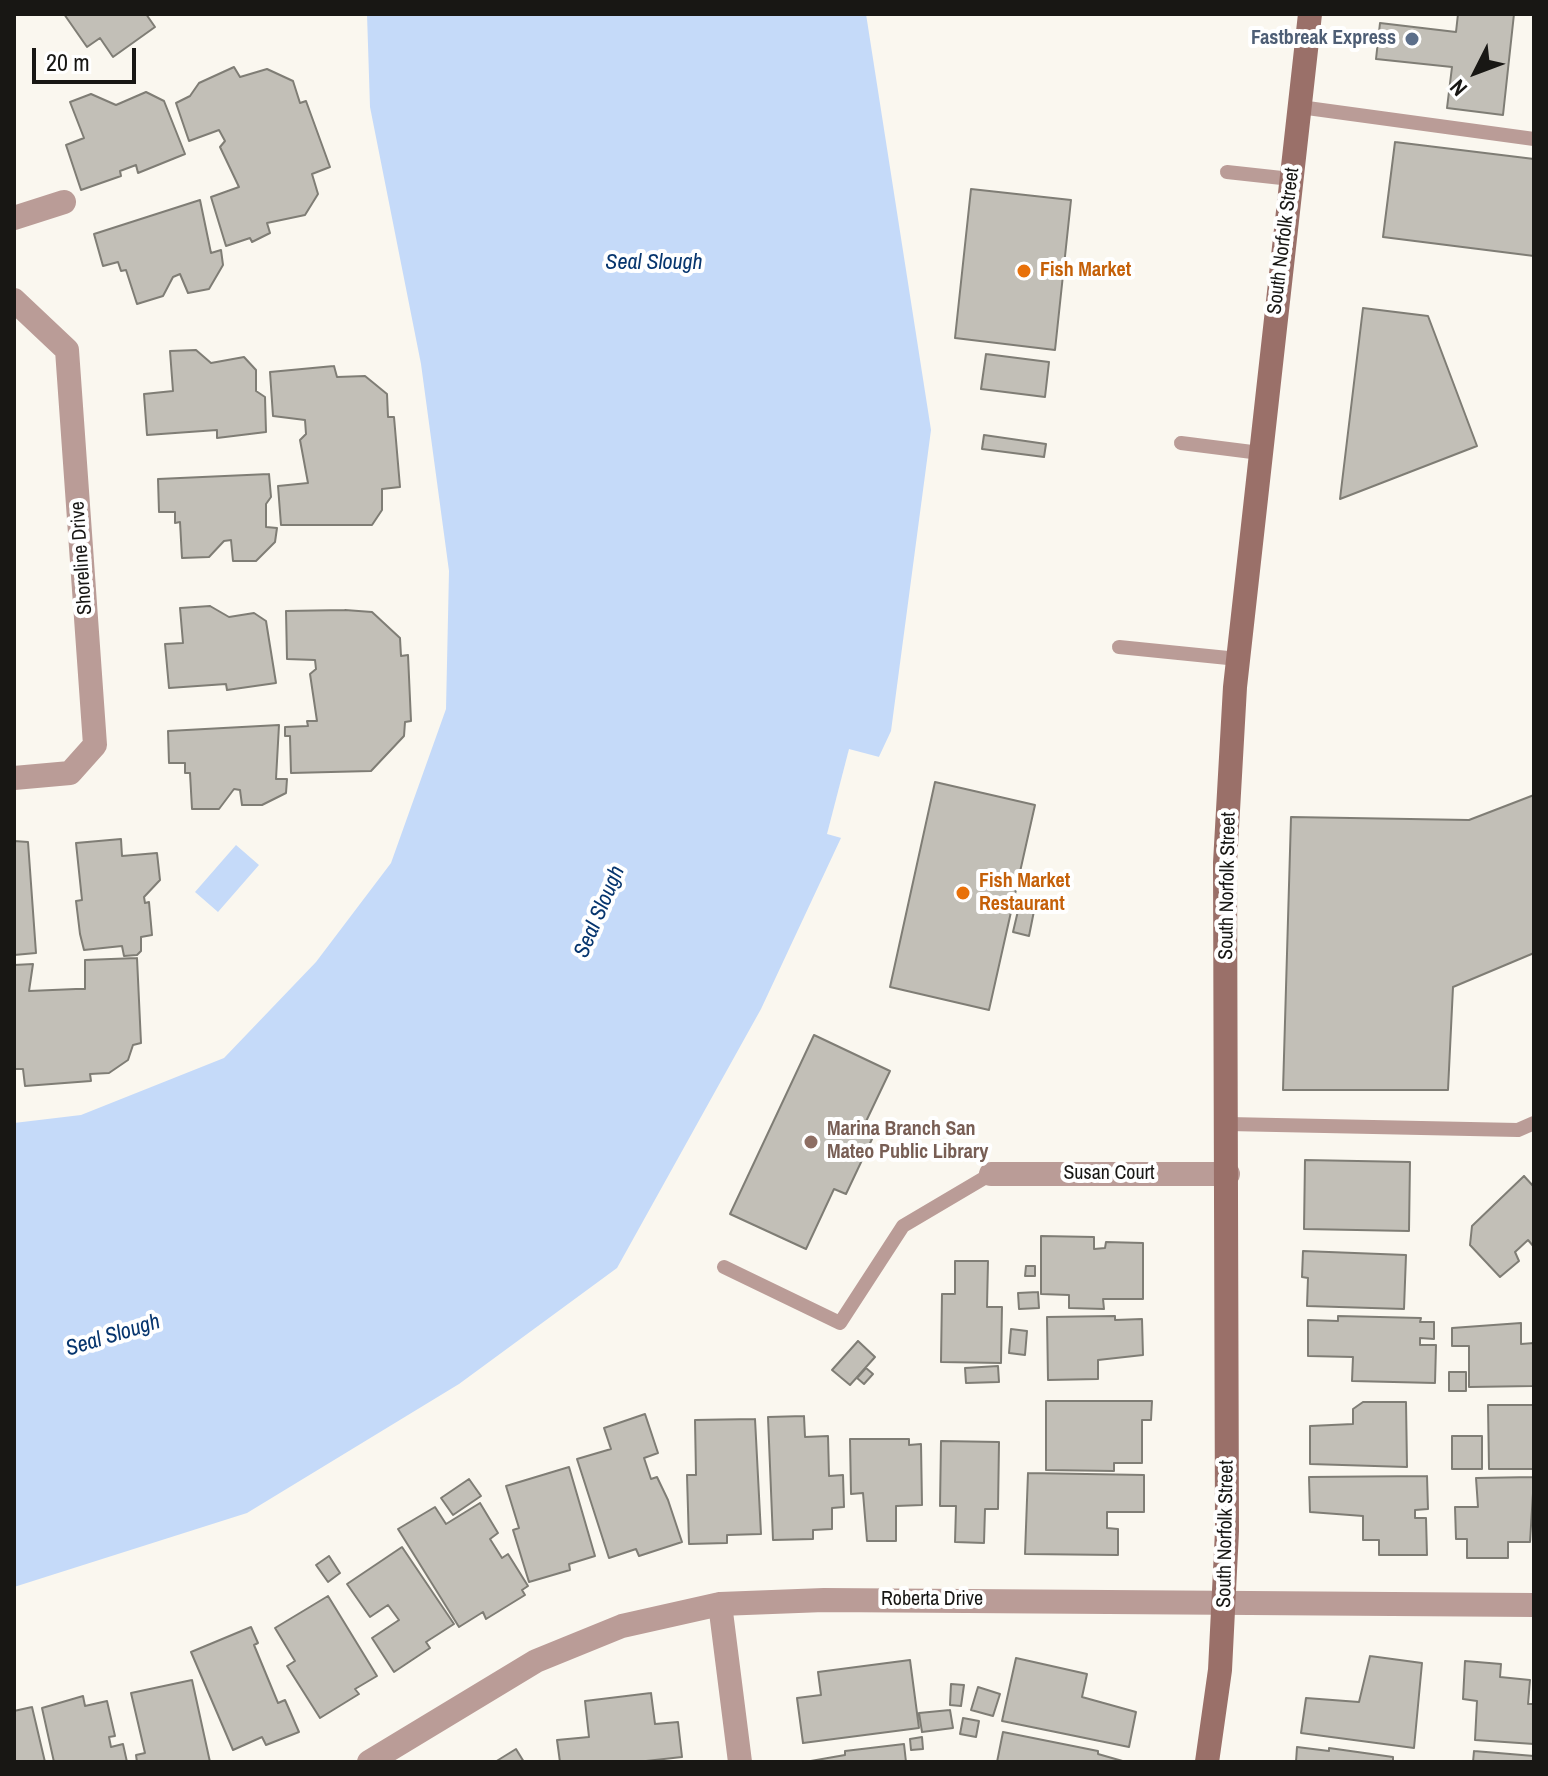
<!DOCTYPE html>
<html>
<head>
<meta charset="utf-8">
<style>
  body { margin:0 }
  #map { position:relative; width:1548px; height:1776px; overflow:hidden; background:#faf7ef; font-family:"Archivo Narrow",sans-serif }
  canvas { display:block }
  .frame { position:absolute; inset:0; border:16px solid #181714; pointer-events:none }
  .north { position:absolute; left:1436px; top:32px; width:80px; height:80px; -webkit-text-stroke:6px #fff; paint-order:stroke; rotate:228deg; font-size:22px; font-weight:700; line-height:32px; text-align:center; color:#181714 }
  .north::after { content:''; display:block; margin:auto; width:28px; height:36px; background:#181714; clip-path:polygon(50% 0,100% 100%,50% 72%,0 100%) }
  .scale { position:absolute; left:32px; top:48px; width:104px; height:36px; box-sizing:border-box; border:4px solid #181714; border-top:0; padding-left:10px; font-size:24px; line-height:28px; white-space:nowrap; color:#181714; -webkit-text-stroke:6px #fff; paint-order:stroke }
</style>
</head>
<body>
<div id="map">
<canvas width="1548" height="1776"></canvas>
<div class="frame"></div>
<div class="north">N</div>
<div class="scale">20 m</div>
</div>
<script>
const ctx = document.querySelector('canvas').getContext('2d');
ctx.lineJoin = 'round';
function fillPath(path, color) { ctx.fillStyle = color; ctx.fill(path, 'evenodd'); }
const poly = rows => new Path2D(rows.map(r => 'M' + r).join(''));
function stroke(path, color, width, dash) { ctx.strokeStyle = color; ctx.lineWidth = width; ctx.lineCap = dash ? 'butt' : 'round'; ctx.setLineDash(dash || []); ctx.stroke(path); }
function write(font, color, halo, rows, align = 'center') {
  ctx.font = font + ' "Archivo Narrow",sans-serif'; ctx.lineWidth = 8; ctx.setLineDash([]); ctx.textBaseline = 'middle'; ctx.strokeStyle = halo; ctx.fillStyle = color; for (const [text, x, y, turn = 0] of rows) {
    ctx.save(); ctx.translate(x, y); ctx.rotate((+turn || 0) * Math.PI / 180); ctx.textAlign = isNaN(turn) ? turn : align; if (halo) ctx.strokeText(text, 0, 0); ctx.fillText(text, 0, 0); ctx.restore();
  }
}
const water = poly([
  [367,14,866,14,931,430,891,731,761,1009,617,1268,459,1384,247,1513,14,1587,14,1123,81,1115,224,1058,316,962,391,863,446,709,449,571,421,364,370,107],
  [236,845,259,865,218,912,195,892]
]);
const pier = poly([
  [849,749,883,758,845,839,827,834]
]);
const building = poly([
  [64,14,146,14,155,27,113,57,100,38,87,47,64,14],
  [1458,14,1514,14,1503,115,1447,108,1452,67,1376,59,1380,23,1456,32,1458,14],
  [234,67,240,77,267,69,293,81,300,103,306,101,330,167,312,174,318,194,305,215,267,223,270,233,252,242,250,238,226,246,211,197,239,187,220,147,225,141,219,130,189,141,176,103,190,96,199,83,234,67],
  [146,92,164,101,185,154,138,173,136,165,120,171,121,176,81,190,66,145,84,138,70,102,91,94,116,105,146,92],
  [1395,142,1534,159,1534,256,1383,237,1395,142],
  [971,189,1071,200,1055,350,955,338,971,189],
  [200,200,211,253,221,250,223,265,209,289,188,293,180,274,173,277,163,296,137,304,126,270,121,271,118,262,103,266,94,234,200,200],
  [1363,308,1428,316,1477,446,1340,499,1363,308],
  [196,350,211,363,244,357,256,370,256,391,265,397,266,432,217,438,217,430,147,435,144,394,173,391,170,351,196,350],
  [986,354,1049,362,1045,397,981,389,986,354],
  [334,366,337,377,365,376,387,394,388,417,394,417,400,487,382,489,382,510,372,525,281,525,278,486,308,483,300,440,306,434,305,420,273,416,270,372,334,366],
  [984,435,1046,444,1044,457,982,449,984,435],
  [269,474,271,497,266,504,266,527,277,528,275,542,256,561,233,561,231,540,224,541,209,557,182,558,180,522,175,523,175,512,159,512,158,479,269,474],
  [210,606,229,617,254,613,266,621,276,683,227,690,226,684,169,688,165,644,183,643,180,608,210,606],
  [345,610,372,612,400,638,401,656,408,655,411,721,405,722,404,736,371,771,291,773,290,736,285,736,285,727,308,726,307,721,317,721,310,674,316,669,315,660,287,659,286,611,345,610],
  [279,725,276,779,287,779,286,793,262,805,242,805,240,790,234,789,219,809,192,809,190,773,185,773,185,763,169,763,168,731,279,725],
  [935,782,1035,805,989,1010,890,987,935,782],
  [1534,795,1534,953,1453,987,1448,1090,1283,1090,1291,817,1469,820,1534,795],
  [121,839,122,856,157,853,160,880,144,897,145,903,149,902,152,935,141,937,141,951,137,955,124,956,122,946,84,950,80,934,76,901,82,900,76,843,121,839],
  [14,841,28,842,36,953,14,955,14,841],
  [1021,898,1036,901,1029,936,1013,932,1021,898],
  [137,958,141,1043,133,1045,128,1060,109,1073,90,1074,91,1081,25,1086,23,1069,14,1069,14,965,33,964,29,991,76,989,85,989,85,960,137,958],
  [814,1035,890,1071,860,1134,872,1139,846,1194,834,1189,806,1249,730,1214,814,1035],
  [1305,1160,1410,1162,1409,1231,1304,1229,1305,1160],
  [1524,1176,1534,1187,1534,1247,1528,1240,1515,1252,1519,1261,1500,1277,1470,1245,1472,1226,1524,1176],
  [1041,1236,1094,1237,1094,1249,1105,1248,1106,1242,1143,1243,1143,1299,1103,1299,1104,1309,1069,1308,1069,1295,1041,1294,1041,1236],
  [1303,1251,1406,1255,1404,1309,1307,1306,1308,1278,1302,1277,1303,1251],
  [955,1261,988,1261,987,1307,1002,1307,1001,1363,941,1362,942,1294,955,1294,955,1261],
  [1026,1266,1035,1266,1035,1276,1025,1276,1026,1266],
  [1038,1292,1039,1308,1019,1309,1018,1293,1038,1292],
  [1115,1316,1115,1320,1142,1319,1143,1355,1098,1360,1098,1379,1048,1380,1047,1317,1115,1316],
  [1338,1316,1421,1318,1420,1322,1434,1322,1434,1339,1420,1338,1420,1345,1436,1345,1435,1383,1352,1381,1353,1357,1308,1356,1308,1320,1338,1321,1338,1316],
  [1521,1323,1521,1344,1534,1343,1534,1386,1469,1387,1469,1346,1452,1346,1452,1328,1521,1323],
  [1011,1329,1027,1331,1025,1355,1009,1353,1011,1329],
  [858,1341,875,1357,850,1385,832,1370,858,1341],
  [998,1366,999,1382,966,1383,965,1368,998,1366],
  [866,1368,873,1374,864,1384,857,1378,866,1368],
  [1449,1372,1466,1372,1466,1391,1449,1391,1449,1372],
  [1046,1401,1152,1401,1151,1420,1142,1420,1142,1463,1114,1463,1114,1471,1046,1470,1046,1401],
  [1363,1402,1406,1402,1407,1467,1310,1464,1310,1426,1353,1424,1353,1409,1363,1402],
  [1488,1405,1534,1405,1534,1469,1489,1469,1488,1405],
  [645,1414,658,1453,644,1458,651,1479,657,1477,668,1500,682,1542,639,1556,636,1549,609,1558,577,1459,611,1449,604,1428,645,1414],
  [804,1416,805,1437,828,1436,829,1476,843,1475,844,1507,832,1508,832,1529,813,1530,813,1539,773,1540,768,1417,804,1416],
  [755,1419,761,1534,727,1535,727,1543,689,1544,687,1475,696,1475,695,1420,755,1419],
  [1452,1436,1482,1436,1482,1469,1452,1469,1452,1436],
  [850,1439,909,1439,909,1445,921,1444,922,1505,896,1506,896,1541,867,1541,863,1493,851,1494,850,1439],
  [941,1441,999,1442,998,1509,985,1509,984,1543,955,1542,956,1506,940,1506,941,1441],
  [569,1467,595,1556,569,1564,570,1570,529,1582,513,1530,519,1528,506,1486,569,1467],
  [1028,1473,1144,1475,1144,1512,1107,1512,1107,1528,1118,1529,1118,1555,1025,1554,1028,1473],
  [1427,1476,1428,1509,1415,1510,1415,1518,1426,1518,1427,1555,1379,1555,1379,1540,1363,1540,1363,1516,1310,1512,1309,1477,1427,1476],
  [1534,1477,1530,1542,1508,1542,1508,1558,1467,1558,1467,1539,1456,1539,1455,1507,1478,1507,1476,1478,1534,1477],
  [469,1479,481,1496,453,1515,441,1498,469,1479],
  [480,1503,498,1533,490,1539,502,1558,508,1554,528,1586,522,1590,525,1595,486,1619,483,1612,459,1627,398,1529,435,1507,446,1524,480,1503],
  [402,1547,454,1624,426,1642,430,1648,394,1672,372,1638,399,1620,388,1605,370,1617,347,1584,402,1547],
  [329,1556,340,1573,328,1582,316,1565,329,1556],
  [328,1596,377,1676,355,1689,359,1694,320,1718,287,1666,295,1661,275,1628,328,1596],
  [251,1627,258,1643,254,1645,278,1703,285,1700,299,1732,266,1745,262,1737,233,1750,191,1652,251,1627],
  [1370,1656,1422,1663,1414,1748,1301,1733,1306,1698,1359,1702,1370,1656],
  [1016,1658,1087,1674,1082,1697,1136,1712,1129,1747,1002,1721,1016,1658],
  [910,1660,919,1728,803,1743,797,1698,821,1695,818,1672,910,1660],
  [1465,1661,1501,1664,1500,1677,1530,1680,1528,1704,1534,1704,1534,1744,1475,1740,1477,1701,1463,1699,1465,1661],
  [192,1680,210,1762,137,1762,136,1755,145,1753,131,1693,192,1680],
  [951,1684,964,1685,961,1706,950,1705,951,1684],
  [978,1687,1000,1694,993,1716,971,1710,978,1687],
  [651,1693,655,1724,678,1722,682,1757,637,1762,560,1762,557,1740,589,1737,585,1701,651,1693],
  [83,1696,85,1706,107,1701,115,1736,109,1737,111,1747,123,1744,127,1762,54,1762,42,1708,83,1696],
  [32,1707,45,1762,14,1762,14,1711,32,1707],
  [950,1710,953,1728,922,1732,919,1713,950,1710],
  [963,1718,979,1721,976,1737,960,1734,963,1718],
  [1003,1732,1098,1751,1098,1754,1126,1762,997,1762,1003,1732],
  [922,1737,923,1749,911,1750,910,1739,922,1737],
  [904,1744,906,1762,805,1762,845,1755,845,1751,904,1744],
  [1297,1747,1329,1751,1329,1748,1393,1757,1393,1762,1296,1762,1297,1747],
  [516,1749,524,1762,495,1762,516,1749],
  [1474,1751,1534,1756,1534,1762,1473,1762,1474,1751]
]);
const lane = poly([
  [1300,107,1534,139],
  [1227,172,1291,179],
  [1181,443,1260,453],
  [1119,647,1238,659],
  [1228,1124,1518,1130,1534,1123],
  [724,1267,840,1323,903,1226,991,1174]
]);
const street = poly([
  [14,218,64,202],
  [14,300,67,350,95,745,70,773,14,778],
  [991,1174,1228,1174],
  [720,1604,740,1762],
  [369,1762,536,1661,622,1626,720,1604,824,1600,1534,1605]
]);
const secondary = poly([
  [1207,1762,1220,1670,1227,1531,1225,863,1235,687,1310,14]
]);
const markers = [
  [1412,39,8,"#5c6f8a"],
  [1024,271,8,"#e8710a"],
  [963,893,8,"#e8710a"],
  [811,1142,8,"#8d6e63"]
];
const serviceNames = [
  ["Fastbreak Express",1396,39]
];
const streetNames = [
  ["South Norfolk Street",1284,241,-83],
  ["Shoreline Drive",82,558,-94],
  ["South Norfolk Street",1228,886,-89],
  ["Susan Court",1109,1174],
  ["South Norfolk Street",1226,1534,-89],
  ["Roberta Drive",932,1600]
];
const foodNames = [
  ["Fish Market",1040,271],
  ["Fish Market",979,882],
  ["Restaurant",979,905]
];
const educationNames = [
  ["Marina Branch San",827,1130],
  ["Mateo Public Library",827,1153]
];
const waterNames = [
  ["Seal Slough",654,263],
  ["Seal Slough",600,912,-67],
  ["Seal Slough",113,1336,-17]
];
fillPath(water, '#c5daf9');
fillPath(pier, '#faf7ef');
fillPath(building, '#c2bfb7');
stroke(building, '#7f7d75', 2);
stroke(lane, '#ba9c97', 14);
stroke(street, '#ba9c97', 24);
stroke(secondary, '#9a7069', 24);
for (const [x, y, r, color] of markers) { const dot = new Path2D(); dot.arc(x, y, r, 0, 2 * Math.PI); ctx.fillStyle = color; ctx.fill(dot); stroke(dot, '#fff', 3); }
write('bold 20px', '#4e5e75', '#fff', serviceNames, 'right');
write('20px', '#181714', '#fff', streetNames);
write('bold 20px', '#c56008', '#fff', foodNames, 'left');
write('bold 20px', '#785e54', '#fff', educationNames, 'left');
write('italic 22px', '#06356e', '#fff', waterNames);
</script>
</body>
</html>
